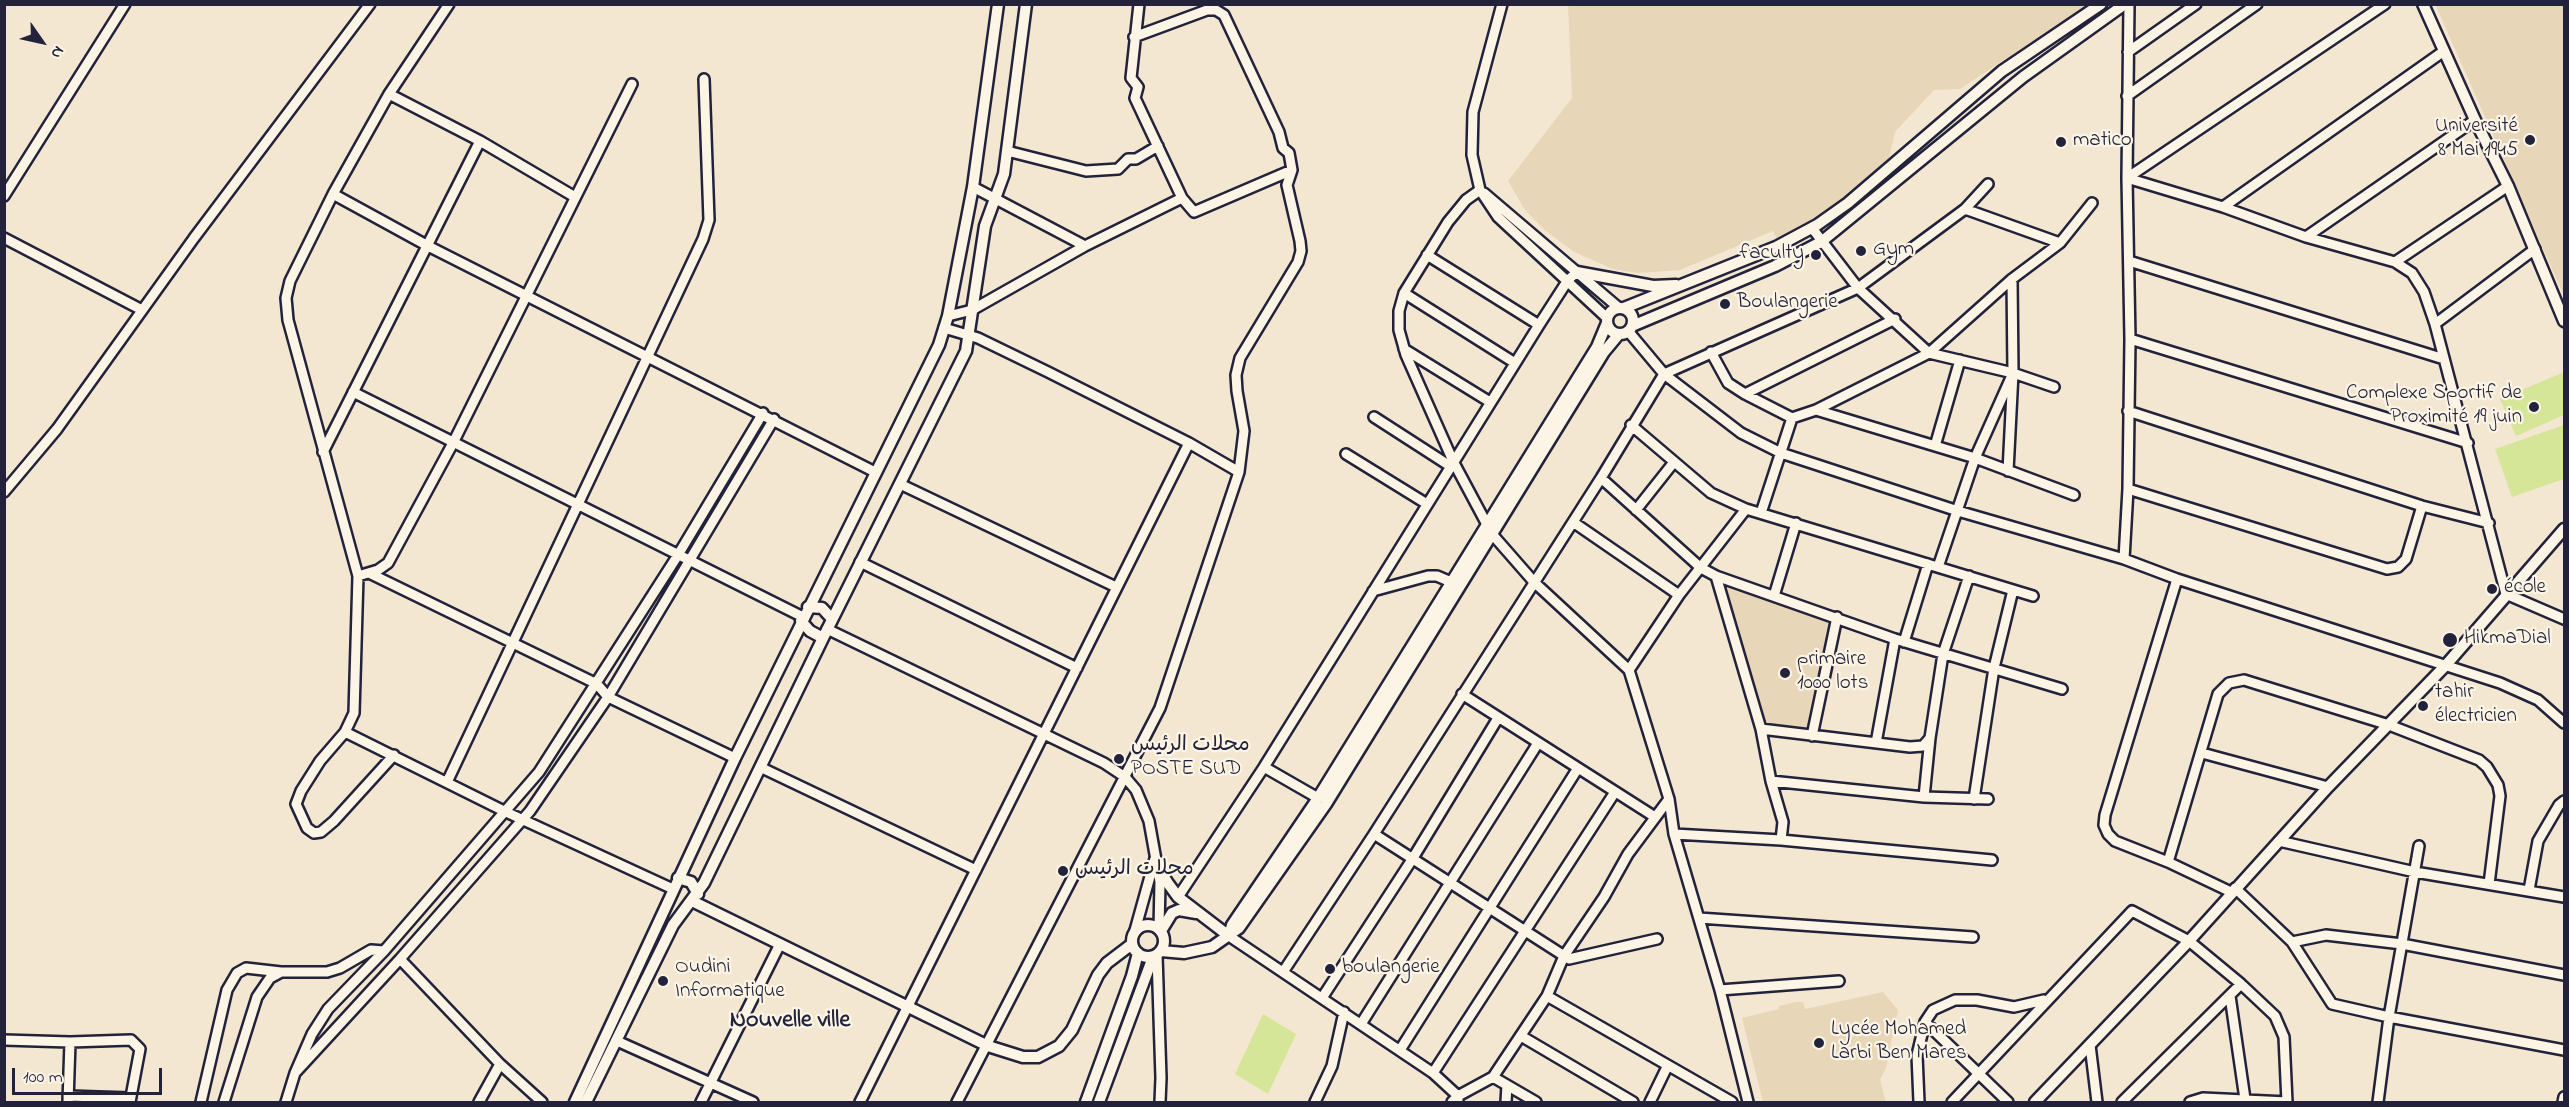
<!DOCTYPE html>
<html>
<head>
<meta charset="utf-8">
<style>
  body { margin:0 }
  #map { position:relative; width:2569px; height:1107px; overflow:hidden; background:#f3e7d1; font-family:"Indie Flower",sans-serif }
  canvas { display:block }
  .frame { position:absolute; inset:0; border:6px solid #22223b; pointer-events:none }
  .north { position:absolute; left:12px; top:12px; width:60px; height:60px; -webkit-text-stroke:4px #fcf5e5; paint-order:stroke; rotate:124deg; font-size:16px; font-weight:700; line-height:24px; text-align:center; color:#22223b }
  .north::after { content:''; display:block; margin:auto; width:21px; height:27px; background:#22223b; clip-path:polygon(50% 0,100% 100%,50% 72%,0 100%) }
  .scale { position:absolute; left:12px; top:1068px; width:150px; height:27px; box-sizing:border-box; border:3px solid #22223b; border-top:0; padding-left:8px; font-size:18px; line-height:21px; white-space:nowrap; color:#22223b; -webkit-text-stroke:4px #fcf5e5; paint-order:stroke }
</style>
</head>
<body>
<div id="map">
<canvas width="2569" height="1107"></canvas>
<div class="frame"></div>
<div class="north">N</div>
<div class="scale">100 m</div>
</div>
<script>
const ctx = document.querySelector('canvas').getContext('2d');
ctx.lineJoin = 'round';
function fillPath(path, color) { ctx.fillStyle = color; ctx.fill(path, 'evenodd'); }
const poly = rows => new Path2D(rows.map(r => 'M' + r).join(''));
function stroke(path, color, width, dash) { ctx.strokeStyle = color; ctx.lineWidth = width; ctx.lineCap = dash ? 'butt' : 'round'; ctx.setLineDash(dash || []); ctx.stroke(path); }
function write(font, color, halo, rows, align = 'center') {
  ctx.font = font + ' "Indie Flower","Playpen Sans Arabic",sans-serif'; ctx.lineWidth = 4.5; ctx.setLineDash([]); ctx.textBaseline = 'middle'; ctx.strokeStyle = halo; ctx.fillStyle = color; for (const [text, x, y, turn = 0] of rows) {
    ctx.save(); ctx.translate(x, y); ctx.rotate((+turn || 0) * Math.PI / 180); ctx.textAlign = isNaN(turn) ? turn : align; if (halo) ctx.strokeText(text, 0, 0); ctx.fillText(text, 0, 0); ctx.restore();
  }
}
const built = poly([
  [2088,4,1960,89,1934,90,1895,132,1889,158,1822,216,1778,240,1773,231,1680,270,1638,273,1613,269,1574,252,1546,231,1525,210,1508,181,1572,98,1568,5],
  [2439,5,2564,5,2564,296,2436,6],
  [1716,576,1837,617,1812,736,1761,729],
  [1883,992,1898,1010,1886,1068,1880,1080,1886,1102,1763,1102,1742,1018,1779,1009,1779,1006,1796,1002,1803,1002,1805,1009]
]);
const green = poly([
  [2562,373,2564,379,2564,415,2516,436,2500,399],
  [2564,425,2564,479,2512,497,2495,449],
  [1263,1014,1296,1034,1268,1094,1235,1074]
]);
const minor = poly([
  [1139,4,1131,78,1138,87,1135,98,1182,198],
  [1502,4,1473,112,1472,155,1480,190,1498,217,1607,318],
  [2128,52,2196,4],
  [389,94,480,141,575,197],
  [2127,96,2257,4],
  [1007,151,1086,171,1118,169,1128,159,1136,159,1158,146],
  [2127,178,2223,207,2306,237,2395,262,2412,273,2424,292,2435,324,2506,594,2564,619],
  [2127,178,2385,4],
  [973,187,1085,246],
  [1480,190,1466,200,1448,222,1404,293,1399,311,1399,330,1406,355,1453,461,1492,534,1534,582,1629,670,1669,799,1674,834,1720,990,1748,1102],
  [1484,193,1619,308],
  [333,194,428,246,875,472],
  [4,196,125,4],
  [2223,207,2444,51],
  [1965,209,2060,243,2092,203],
  [1812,228,1858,288,1929,353,2013,373,2054,387],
  [2306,237,2475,120],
  [4,238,142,310],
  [1427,255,1539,325],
  [2129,261,2444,359],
  [2395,262,2508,186],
  [1404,293,1515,363],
  [948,316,972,310,1085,246,1182,198,1194,212,1292,170],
  [2435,324,2535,249],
  [944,328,978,338,1048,372,1189,443,1239,472],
  [1628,331,1664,374,1741,433,1781,453,1958,511,2124,559,2177,579,2500,683,2538,700,2564,723],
  [2130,339,2468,443],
  [1404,349,1490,402],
  [1711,352,1728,383,1745,394,1792,418,1816,410,1929,353,2012,279,2060,243],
  [353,392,803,617],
  [1745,394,1895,319],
  [1816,410,1975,458,2074,495],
  [2128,411,2422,506,2489,523],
  [763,413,678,555,539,772,384,951,328,1009,312,1034,295,1073,400,959,530,811,608,697,774,419],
  [1374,417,1450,466],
  [1631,425,1711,493,1746,509,2033,596],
  [1935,446,1960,360],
  [323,452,480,141],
  [1346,454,1427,504],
  [2008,471,2013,373,2012,279],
  [1601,478,1701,568,1716,576,1895,639,2062,689],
  [900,484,1116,587],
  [2128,489,2387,569,2398,567,2406,559,2422,506],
  [4,492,57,429,194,238,370,4],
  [1636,510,1674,462],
  [1761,513,1792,418],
  [1573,522,1679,595],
  [2124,559,2128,489,2130,339,2127,178,2129,4],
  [860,562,1077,668],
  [1938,567,1975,458,2013,373],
  [369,573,597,684,608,697,735,758],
  [358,576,378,570,388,563,453,443,632,84],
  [1716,576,1761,729,1771,781,1783,822,1781,840],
  [2177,579,2105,815,2104,825,2108,834,2115,841,2168,862,2231,892],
  [1373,591,1428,576,1437,576,1451,582],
  [1774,596,1796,523],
  [827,629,1104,763,1125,777,1136,790,1149,821,1160,882,1159,929],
  [1904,642,1928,564],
  [1629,670,1679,595,1746,509],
  [1462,694,1655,817],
  [1761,729,1910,747,1923,746,1930,738,1943,654,1969,576],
  [345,732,506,812,673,889],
  [1812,736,1837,617],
  [1930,738,1924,797,1988,799],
  [1876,743,1895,639],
  [2202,753,2328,787],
  [394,755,334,821,321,832,314,833,307,828,296,804,301,791,320,761,345,732,354,713,358,576,288,320,286,298,290,281,333,194,389,94,449,4],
  [1264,767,1318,798],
  [762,768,976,870],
  [448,780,703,239,709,220,704,79],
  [1771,781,1924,797],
  [1974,799,1994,668,2013,590],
  [1374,834,1569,959,1657,939],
  [1674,834,1781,840,1992,860],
  [2279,841,2415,872,2564,897],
  [2168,862,2218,694,2229,683,2244,680,2389,725,2479,760,2487,767,2498,785,2500,796,2489,884],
  [2235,888,2292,942,2332,1004,2389,1017,2564,1050],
  [2529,890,2538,841,2559,805,2564,801],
  [1178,897,1264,767,1539,325,1568,280,1577,272],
  [1699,918,1973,937],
  [1134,934,1154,862],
  [1229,936,1433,1073,1458,1096,1458,1100],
  [2292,942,2326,935,2402,944,2564,975],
  [1157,955,1161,1078,1160,1102],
  [400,959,500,1064,542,1102],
  [1283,972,1374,834,1601,478,1664,374,1858,288,1965,209,1988,184],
  [1720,990,1839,981],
  [1547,996,1732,1102],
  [2230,996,2245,1099],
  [1322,998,1413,858,1498,718],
  [1925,1022,2008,1102],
  [1361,1024,1538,743],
  [1521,1036,1633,1102],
  [4,1040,70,1042,131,1040,140,1049,130,1102],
  [617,1041,753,1102],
  [2090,1045,2097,1102],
  [1400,1050,1578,768],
  [1433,1073,1615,792],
  [1493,1077,1536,1102],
  [68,1096,130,1098],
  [68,1102,70,1042],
  [201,1102,227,990,237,973,246,968,281,972],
  [224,1102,257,997,270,978,281,972,327,972,340,968,371,950,384,951],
  [286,1102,295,1073],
  [479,1102,500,1064],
  [701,1102,780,944],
  [860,1102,1189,443],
  [957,1102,1160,708,1239,472,1244,431,1237,391,1236,375,1240,358,1298,262,1301,251,1300,241,1287,185,1292,170,1289,153,1283,148,1279,132,1224,15,1216,10,1207,10,1134,37],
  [1315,1102,1332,1066,1344,1012],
  [1452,1102,1458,1096,1493,1077,1547,996,1564,956,1604,897,1628,854,1669,799],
  [1506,1102,1507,1085],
  [1650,1102,1667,1067],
  [1919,1102,1917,1055,1925,1022,1933,1010,1955,1000,1977,1000,2014,1007,2044,1000],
  [1952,1102,2132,911,2189,941,2241,984,2275,1016,2284,1037,2287,1102],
  [2122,1102,2241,984],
  [2190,1102,2203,1098,2287,1102],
  [2378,1102,2389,1017,2419,846],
  [2563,1102,2564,1097]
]);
const tertiary = poly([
  [2423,4,2475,120,2508,186,2564,321],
  [1577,272,1653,286,1676,285],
  [1624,308,1776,247,1817,225,1848,203,2002,71,2101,4],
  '1607 321a13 13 0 1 1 26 0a13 13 0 1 1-26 0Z',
  [1632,326,1775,266,1821,242,2023,77,2125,4],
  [808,607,822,608,832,619],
  [801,621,810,631,823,638],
  [1155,860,1167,882,1178,897,1229,936],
  [678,878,691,882,698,894],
  [692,901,988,1046,1023,1057,1038,1057,1059,1046,1072,1030,1098,975,1107,963,1132,944],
  '1132 941a16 16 0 1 1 32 0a16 16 0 1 1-32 0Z',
  [1161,931,1172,913,1179,910,1196,913],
  [1229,936,1232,925,1318,798,1597,347,1607,323],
  [1161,951,1184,953,1212,947,1239,928,1326,804,1604,352,1619,334],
  [575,1102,735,758,939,345,948,316,973,187,998,4],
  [586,1102,673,925,704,883,823,638,966,351,985,226,1004,174,1026,4],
  [1086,1102,1132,976,1138,953],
  [1099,1102,1153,957],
  [2035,1102,2189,941,2328,787,2446,665,2564,529]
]);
const markers = [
  [2530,140,6,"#22223b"],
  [2061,142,6,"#22223b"],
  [1861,251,6,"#22223b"],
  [1816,255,6,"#22223b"],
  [1725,304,6,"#22223b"],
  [2534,407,6,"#22223b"],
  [2492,589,6,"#22223b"],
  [2450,640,8,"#22223b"],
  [1785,673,6,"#22223b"],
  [2423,706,6,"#22223b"],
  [1119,759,6,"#22223b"],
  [1063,871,6,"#22223b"],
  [1330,969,6,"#22223b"],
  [663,981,6,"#22223b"],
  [1819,1043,6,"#22223b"]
];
const poiNames = [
  ["Université",2518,128,"right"],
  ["8 Mai 1945",2518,152,"right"],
  ["matico",2073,142],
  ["Gym",1873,251],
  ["faculty",1804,255,"right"],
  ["Boulangerie",1737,304],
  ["Complexe Sportif de",2522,395,"right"],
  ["Proximité 19 juin",2522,419,"right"],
  ["école",2504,589],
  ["HikmaDial",2464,640],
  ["primaire",1797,661],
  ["1000 lots",1797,685],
  ["tahir",2435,694],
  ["électricien",2435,718],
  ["محلات الرئيس",1131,747],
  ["POSTE SUD",1131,771],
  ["محلات الرئيس",1075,871],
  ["Oudini",675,969],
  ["Informatique",675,993],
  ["boulangerie",1342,969],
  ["Lycée Mohamed",1831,1031],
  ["Larbi Ben Mares",1831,1055]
];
const quarterNames = [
  ["Nouvelle ville",790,1022]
];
fillPath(built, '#e8d6b9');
fillPath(green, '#d5e699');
stroke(minor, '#22223b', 14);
stroke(tertiary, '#22223b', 15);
stroke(minor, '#fcf5e5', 9);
stroke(tertiary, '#fcf5e5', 10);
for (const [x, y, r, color] of markers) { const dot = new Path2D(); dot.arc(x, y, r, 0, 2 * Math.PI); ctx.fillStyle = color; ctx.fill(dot); stroke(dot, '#fcf5e5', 2); }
write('21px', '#22223b', '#fcf5e5', poiNames, 'left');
write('bold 24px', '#22223b', '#fcf5e5', quarterNames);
</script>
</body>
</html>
